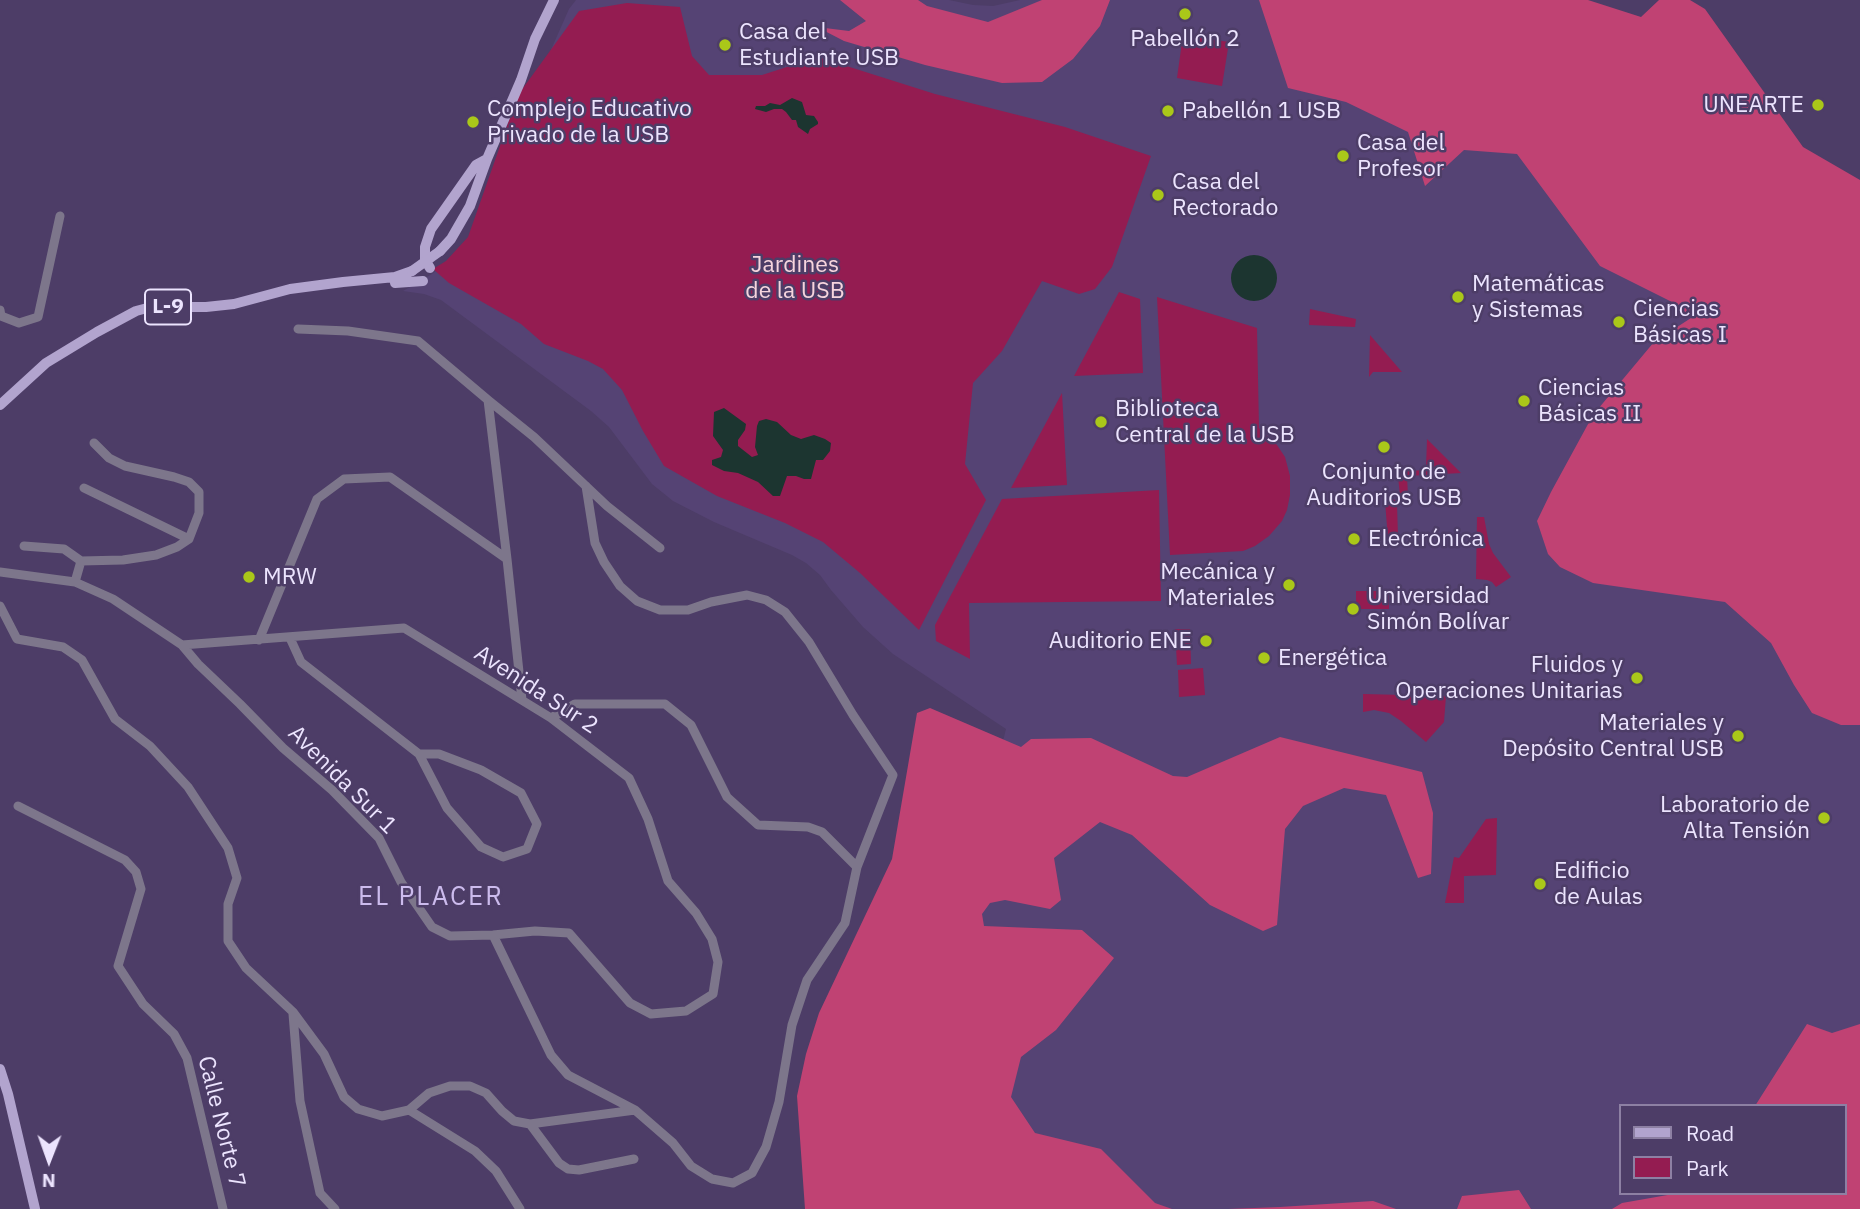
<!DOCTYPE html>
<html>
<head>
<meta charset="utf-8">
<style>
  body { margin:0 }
  #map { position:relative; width:1860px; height:1209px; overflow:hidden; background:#4d3d67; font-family:"IBM Plex Sans",sans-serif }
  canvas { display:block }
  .legend { position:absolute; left:1619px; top:1104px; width:228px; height:91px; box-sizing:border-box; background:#4d3d67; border:2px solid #8d80a3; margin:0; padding:9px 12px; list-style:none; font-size:21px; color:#ece4fe }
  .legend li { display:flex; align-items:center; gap:14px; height:35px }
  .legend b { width:35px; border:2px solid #8d80a3 }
  .north { position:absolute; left:14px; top:1125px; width:70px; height:70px; -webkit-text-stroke:5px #4d3d67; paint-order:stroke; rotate:181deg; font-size:19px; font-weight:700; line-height:28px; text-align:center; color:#ece4fe }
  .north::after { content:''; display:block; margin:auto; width:24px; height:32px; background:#ece4fe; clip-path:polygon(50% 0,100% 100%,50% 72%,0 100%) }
</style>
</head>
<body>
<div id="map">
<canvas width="1860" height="1209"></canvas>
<ul class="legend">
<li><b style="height:9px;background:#b2a4ce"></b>Road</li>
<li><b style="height:19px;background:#941c51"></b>Park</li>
</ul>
<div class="north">N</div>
</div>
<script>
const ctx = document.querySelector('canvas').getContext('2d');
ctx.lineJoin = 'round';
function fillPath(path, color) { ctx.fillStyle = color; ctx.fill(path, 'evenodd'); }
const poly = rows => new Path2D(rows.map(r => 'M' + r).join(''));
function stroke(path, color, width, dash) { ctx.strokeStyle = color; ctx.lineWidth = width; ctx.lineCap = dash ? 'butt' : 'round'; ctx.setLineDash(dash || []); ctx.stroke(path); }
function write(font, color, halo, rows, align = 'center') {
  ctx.font = font + ' "IBM Plex Sans",sans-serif'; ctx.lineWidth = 5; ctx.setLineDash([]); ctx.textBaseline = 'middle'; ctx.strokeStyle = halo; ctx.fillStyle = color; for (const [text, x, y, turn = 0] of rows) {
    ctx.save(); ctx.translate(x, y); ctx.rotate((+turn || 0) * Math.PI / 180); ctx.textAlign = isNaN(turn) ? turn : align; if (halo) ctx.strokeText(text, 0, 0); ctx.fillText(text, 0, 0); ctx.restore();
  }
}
const built = poly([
  [576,0,949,0,973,5,993,6,1020,0,1559,0,1860,248,1860,1209,881,1209,985,815,1006,729,893,654,863,627,831,590,820,575,806,563,792,555,714,522,673,501,652,484,609,427,591,411,441,300,424,294,403,291,432,274,453,256,467,240,569,9],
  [1620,1106,1844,1106,1844,1193,1620,1193]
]);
const green = poly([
  [627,3,680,7,692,56,709,75,762,75,818,57,935,94,1065,127,1151,156,1112,267,1095,289,1079,294,1042,281,1002,351,973,383,965,464,986,500,919,630,860,573,823,542,785,523,717,496,664,466,643,431,622,390,603,369,588,361,544,344,521,324,449,283,433,269,446,261,468,237,518,95,579,11],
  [1183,35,1229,42,1222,86,1177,78],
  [1119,292,1140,299,1143,373,1074,376],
  [1157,297,1257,328,1259,428,1277,445,1285,457,1290,476,1290,495,1287,510,1282,521,1269,536,1255,546,1243,551,1170,555],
  [1310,309,1356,319,1355,327,1309,325],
  [1370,335,1402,372,1373,372,1369,377],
  [1062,393,1067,485,1011,488],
  [1427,439,1461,473,1407,476,1408,496,1400,496,1398,476,1401,472,1423,470,1426,468],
  [1159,490,1161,601,969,603,970,659,936,641,935,625,1002,499],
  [1394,499,1397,504,1398,537,1396,539,1388,539,1385,501],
  [1477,517,1484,517,1489,544,1493,553,1511,577,1496,587,1492,582,1487,580,1476,579],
  [1356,591,1389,591,1389,609,1356,609],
  [1175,629,1190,629,1191,664,1177,665],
  [1203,668,1205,695,1179,697,1178,670],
  [1363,694,1446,696,1444,722,1426,742,1401,721,1389,713,1374,710,1363,712],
  [1497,818,1496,875,1464,876,1464,903,1445,903,1454,857,1459,858,1486,819]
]);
const forest = poly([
  [840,0,918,0,927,6,988,22,1042,0,1110,0,1100,26,1073,59,1042,82,1002,83,925,65,844,41,817,27,849,31,866,21],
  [1259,0,1588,0,1641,17,1659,0,1690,0,1705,9,1803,147,1860,180,1860,725,1841,725,1812,713,1794,685,1771,643,1725,602,1593,583,1560,567,1548,554,1537,521,1551,492,1593,415,1654,342,1691,318,1678,305,1600,266,1517,154,1464,150,1425,186,1408,132,1346,102,1288,88],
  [930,708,1021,747,1031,739,1091,738,1173,776,1187,777,1280,737,1422,772,1433,813,1431,874,1418,878,1386,795,1344,788,1303,806,1285,829,1277,925,1263,931,1210,905,1132,835,1100,822,1054,858,1061,900,1050,909,1005,900,990,903,982,914,984,926,1082,930,1114,958,1056,1030,1021,1057,1011,1097,1035,1133,1101,1149,1155,1203,1172,1209,805,1209,797,1096,806,1054,819,1013,892,859,917,713],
  [1807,1024,1832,1033,1860,1024,1860,1209,1612,1209,1622,1203,1679,1193,1844,1193,1844,1106,1755,1106],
  [1519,1190,1531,1209,1457,1209,1462,1196],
  [1373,1201,1396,1209,1228,1209,1280,1207]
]);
const water = poly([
  [792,98,802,102,806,115,814,116,818,122,818,124,810,129,808,134,798,127,796,120,792,120,786,112,782,109,774,109,766,112,755,109,756,106,765,106,770,103,780,105],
  '1231 278a23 23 0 1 1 46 0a23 23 0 1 1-46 0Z',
  [724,408,746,424,745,430,738,440,738,446,752,457,758,455,755,447,757,426,759,421,766,419,777,422,791,435,801,439,814,435,825,439,831,443,830,451,823,460,816,460,811,479,804,479,796,476,787,476,780,496,773,496,758,482,738,473,724,471,712,465,712,460,721,457,723,450,713,436,714,412]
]);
const minor = poly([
  [0,310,1,316,19,323,38,317,60,216],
  [298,329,348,331,418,341,488,400,507,559,522,700],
  [488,400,534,437,607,506,660,548],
  [586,486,595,543,604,562,620,586,637,601,660,610,688,610,711,602,747,595,766,600,785,612,809,642,853,715,893,775,857,867],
  [84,488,189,539],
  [24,546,64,549,81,561],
  [0,572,75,582,113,599,182,645,198,664,240,704,283,748,332,790,379,838,401,882,432,927,450,936,493,935,535,931,569,933,630,1003,651,1014,686,1011,713,994,718,962,712,939,696,913,668,881,648,819,629,778,551,718,404,628,182,645],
  [75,582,81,561,123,560,156,555,177,547,189,539,199,513,199,492,189,482,174,477,125,466,109,458,94,443],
  [0,606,17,639,63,647,82,660,115,719,150,746,188,787,228,848,237,878,228,904,228,941,246,968,293,1012,324,1054,344,1097,358,1109,382,1116,409,1110,429,1093,450,1086,470,1086,486,1093,502,1111,514,1121,530,1124,635,1110],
  [290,638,301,662,419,754,447,808,481,847,503,857,527,849,537,824,521,793,481,770,439,754,419,754],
  [259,640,317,499,344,479,390,477,507,559],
  [18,806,125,860,136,872,141,889,118,966,143,1004,174,1034,187,1058,223,1209],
  [493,935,551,1055,568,1075,635,1110,673,1143,691,1166,712,1179,733,1183,752,1173,766,1147,779,1102,792,1025,807,980,845,923,857,867,822,832,808,827,758,825,727,797,691,725,665,704,575,704,551,718],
  [293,1014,300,1101,320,1193,335,1209],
  [409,1110,475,1151,496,1171,520,1209],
  [530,1124,559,1163,568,1169,579,1170,634,1159]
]);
const major = poly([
  [440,251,451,239,470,206,487,159,521,80,535,39,554,0],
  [430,268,425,260,425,247,431,229,476,165,487,159],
  [395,283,423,281],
  [0,405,46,363,97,332,136,311,151,307,206,307,234,304,290,289,343,282,395,277,412,271],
  [0,1069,8,1094,35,1209]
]);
const majorBridge = poly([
  [412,271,440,251]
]);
const markers = [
  [1185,14,7,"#aac719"],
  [725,45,7,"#aac719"],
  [1818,105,7,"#aac719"],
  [1168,111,7,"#aac719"],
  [473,122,7,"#aac719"],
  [1343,156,7,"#aac719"],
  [1158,195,7,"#aac719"],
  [1458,297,7,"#aac719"],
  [1619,322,7,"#aac719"],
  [1524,401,7,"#aac719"],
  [1101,422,7,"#aac719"],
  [1384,447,7,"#aac719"],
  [1354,539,7,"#aac719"],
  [249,577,7,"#aac719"],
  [1289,585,7,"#aac719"],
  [1353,609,7,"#aac719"],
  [1206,641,7,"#aac719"],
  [1264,658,7,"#aac719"],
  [1637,678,7,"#aac719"],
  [1738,736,7,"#aac719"],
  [1824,818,7,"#aac719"],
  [1540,884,7,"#aac719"]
];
const shields = [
  [168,307,46]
];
const shieldNames = [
  ["L-9",168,307]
];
const poiNames = [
  ["Casa del",739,32],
  ["Estudiante USB",739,58],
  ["Pabellón 2",1185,39,"center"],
  ["UNEARTE",1804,105,"right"],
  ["Complejo Educativo",487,109],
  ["Privado de la USB",487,135],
  ["Pabellón 1 USB",1182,111],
  ["Casa del",1357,143],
  ["Profesor",1357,169],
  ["Casa del",1172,182],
  ["Rectorado",1172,208],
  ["Matemáticas",1472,284],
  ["y Sistemas",1472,310],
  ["Ciencias",1633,309],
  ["Básicas I",1633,335],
  ["Ciencias",1538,388],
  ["Básicas II",1538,414],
  ["Biblioteca",1115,409],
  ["Central de la USB",1115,435],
  ["Conjunto de",1384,472,"center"],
  ["Auditorios USB",1384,498,"center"],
  ["Electrónica",1368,539],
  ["Mecánica y",1275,572,"right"],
  ["Materiales",1275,598,"right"],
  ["MRW",263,577],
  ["Universidad",1367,596],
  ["Simón Bolívar",1367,622],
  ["Auditorio ENE",1192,641,"right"],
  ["Energética",1278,658],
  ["Fluidos y",1623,665,"right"],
  ["Operaciones Unitarias",1623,691,"right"],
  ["Materiales y",1724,723,"right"],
  ["Depósito Central USB",1724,749,"right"],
  ["Laboratorio de",1810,805,"right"],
  ["Alta Tensión",1810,831,"right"],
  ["Edificio",1554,871],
  ["de Aulas",1554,897]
];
const parkNames = [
  ["Jardines",795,265],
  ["de la USB",795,291]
];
const streetNames = [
  ["Avenida Sur 2",536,690,33],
  ["Avenida Sur 1",342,780,45],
  ["Calle Norte 7",221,1122,76]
];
const quarterNames = [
  ["EL PLACER",431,897]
];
fillPath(built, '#554374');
fillPath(green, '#941c51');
fillPath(forest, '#c04273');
fillPath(water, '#1c3530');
stroke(minor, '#7d768b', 9);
stroke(major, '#b2a4ce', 10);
stroke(majorBridge, '#b2a4ce', 10);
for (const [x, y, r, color] of markers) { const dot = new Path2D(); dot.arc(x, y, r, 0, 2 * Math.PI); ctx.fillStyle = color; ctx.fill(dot); stroke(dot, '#4d3d67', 2.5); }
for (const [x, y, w] of shields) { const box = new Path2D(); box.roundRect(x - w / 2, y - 17.5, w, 35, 5); ctx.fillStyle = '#4d3d67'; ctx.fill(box); stroke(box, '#ece4fe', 2); }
write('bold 21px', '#ece4fe', null, shieldNames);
write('23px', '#ece4fe', '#4d3d67', poiNames, 'left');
write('23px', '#f6d4dd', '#4d3d67', parkNames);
write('23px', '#ece4fe', '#4d3d67', streetNames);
ctx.letterSpacing = '2px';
write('26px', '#ccbbed', '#4d3d67', quarterNames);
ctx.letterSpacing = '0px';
</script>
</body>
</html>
